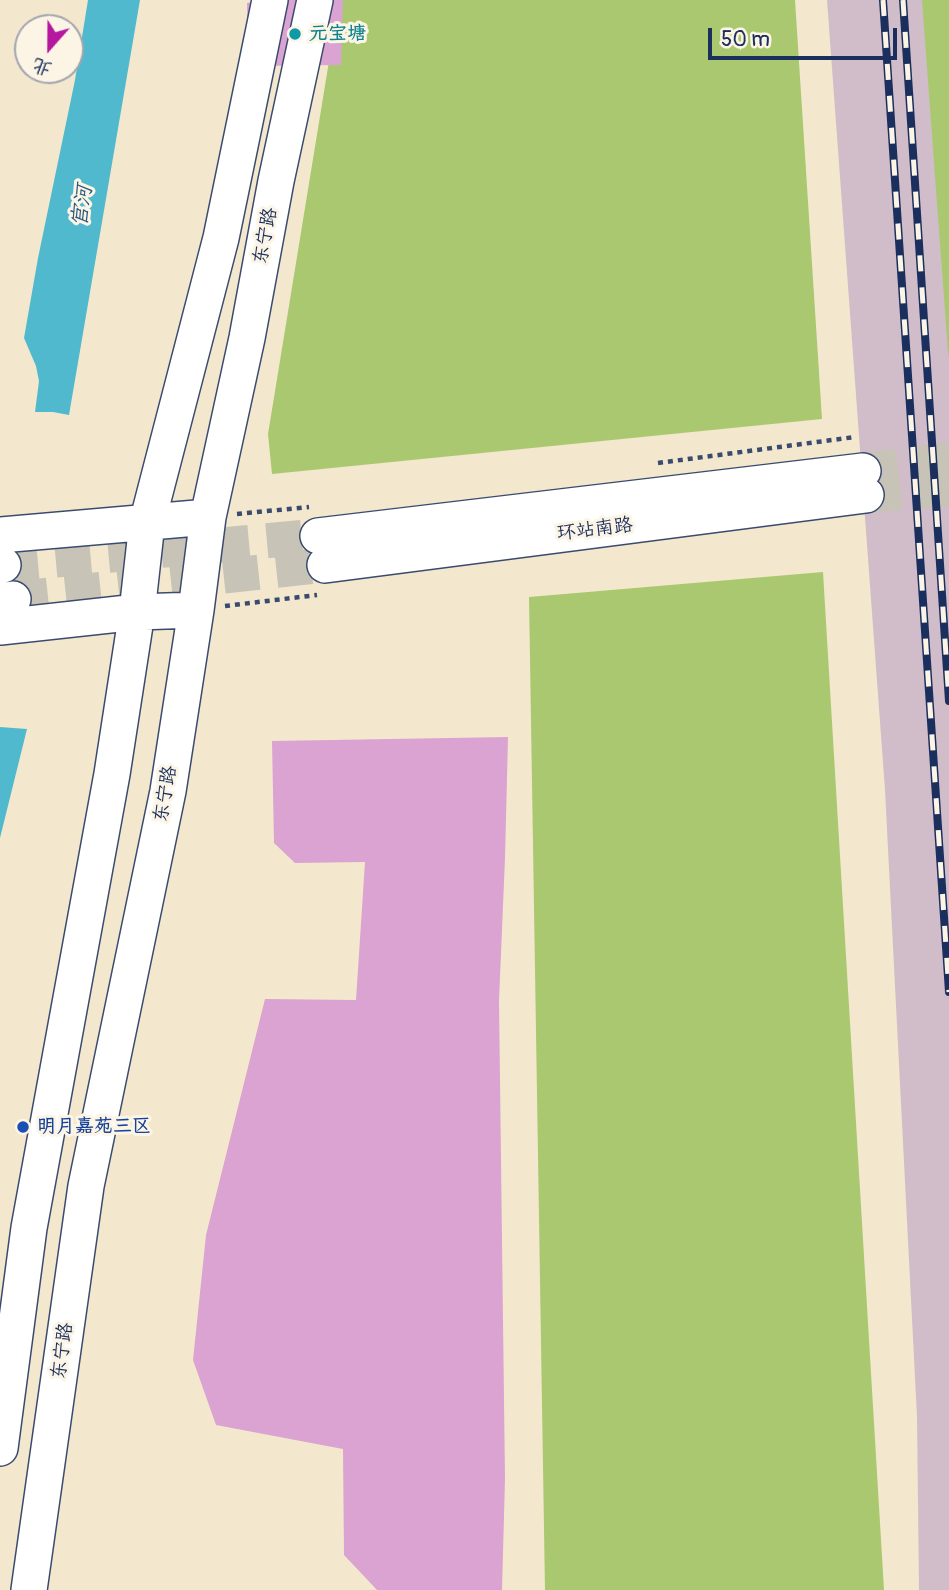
<!DOCTYPE html>
<html>
<head>
<meta charset="utf-8">
<style>
  body { margin:0 }
  #map { position:relative; width:949px; height:1590px; overflow:hidden; background:#f3e8cd; font-family:Pangolin,"LXGW WenKai TC",sans-serif }
  canvas { display:block }
  .north { position:absolute; left:14px; top:14px; width:70px; height:70px; box-sizing:border-box; background:#fcf5e5; border:2px solid #a2a6af; border-radius:50%; rotate:201deg; font-size:19px; font-weight:700; line-height:28px; text-align:center; color:#1b2f5e }
  .north::after { content:''; display:block; margin:auto; width:24px; height:32px; background:#b5179e; clip-path:polygon(50% 0,100% 100%,50% 72%,0 100%) }
  .scale { position:absolute; left:708px; top:28px; width:189px; height:32px; box-sizing:border-box; border:4px solid #1b2f5e; border-top:0; padding-left:9px; font-size:21px; line-height:24px; white-space:nowrap; color:#1b2f5e; -webkit-text-stroke:5px #fcf5e5; paint-order:stroke }
</style>
</head>
<body>
<div id="map">
<canvas width="949" height="1590"></canvas>
<div class="north">北</div>
<div class="scale">50 m</div>
</div>
<script>
const ctx = document.querySelector('canvas').getContext('2d');
ctx.lineJoin = 'round';
function fillPath(path, color) { ctx.fillStyle = color; ctx.fill(path, 'evenodd'); }
const poly = rows => new Path2D(rows.map(r => 'M' + r).join(''));
function stroke(path, color, width, dash) { ctx.strokeStyle = color; ctx.lineWidth = width; ctx.lineCap = dash ? 'butt' : 'round'; ctx.setLineDash(dash || []); ctx.stroke(path); }
function write(font, color, halo, rows, align = 'center') {
  ctx.font = font + ' Pangolin,"LXGW WenKai TC",sans-serif'; ctx.lineWidth = 6; ctx.setLineDash([]); ctx.textBaseline = 'middle'; ctx.strokeStyle = halo; ctx.fillStyle = color; for (const [text, x, y, turn = 0] of rows) {
    ctx.save(); ctx.translate(x, y); ctx.rotate((+turn || 0) * Math.PI / 180); ctx.textAlign = isNaN(turn) ? turn : align; if (halo) ctx.strokeText(text, 0, 0); ctx.fillText(text, 0, 0); ctx.restore();
  }
}
const industrial = poly([
  [827,0,949,0,949,1590,919,1590,917,1417,885,790]
]);
const green = poly([
  [339,0,795,0,822,419,272,474,268,434],
  [922,0,949,0,949,356,948,352],
  [823,572,884,1590,545,1590,529,597]
]);
const water = poly([
  [88,0,140,0,69,415,53,412,35,412,39,381,36,366,24,338,38,258,75,80],
  [0,727,27,729,0,838]
]);
const building = poly([
  [253,0,343,0,341,65,248,66,247,3,253,2],
  [508,737,505,858,499,1001,505,1479,502,1590,377,1590,344,1555,343,1449,216,1425,193,1360,206,1235,265,999,356,1000,365,862,295,863,274,843,272,741]
]);
const secondaryTunnel = poly([
  [863,471,949,459],
  [866,495,949,489],
  [3,565,318,536],
  [13,599,325,565]
]);
const path = poly([
  [658,463,855,437],
  [237,514,309,507],
  [225,606,317,595]
]);
const secondary = poly([
  [0,535,208,517],
  [318,536,863,471],
  [325,565,866,495],
  [0,566,3,565],
  [0,601,13,599],
  [0,627,137,612,196,610],
  [0,1448,29,1228,112,774,137,612,147,523,221,238,270,0],
  [29,1590,86,1186,168,791,196,610,208,517,247,338,276,181,315,0]
]);
const rail = poly([
  [883,0,949,992],
  [903,0,949,701]
]);
const markers = [
  [295,34,7,"#0f9aa8"],
  [23,1127,7,"#1a4fb4"]
];
const cultureNames = [
  ["元宝塘",309,34]
];
const streetNames = [
  ["东宁路",266,236,-79],
  ["环站南路",595,530,-7],
  ["东宁路",166,794,-80],
  ["东宁路",63,1351,-82]
];
const transitNames = [
  ["明月嘉苑三区",37,1127]
];
const waterNames = [
  ["官河",83,206,-82]
];
fillPath(industrial, '#d1bdc9');
fillPath(green, '#aac86f');
fillPath(water, '#51b9ce');
fillPath(building, '#daa3d1');
stroke(secondaryTunnel, '#c8c3b7', 35, [35, 18]);
stroke(secondary, '#3b4b6f', 38);
stroke(path, '#3b4b6f', 4.5, [5, 5]);
stroke(secondary, '#fff', 35);
stroke(rail, '#1b2f5e', 8);
stroke(rail, '#fcf5e5', 5, [16]);
for (const [x, y, r, color] of markers) { const dot = new Path2D(); dot.arc(x, y, r, 0, 2 * Math.PI); ctx.fillStyle = color; ctx.fill(dot); stroke(dot, '#fcf5e5', 2.5); }
write('bold 19px', '#0d838f', '#fcf5e5', cultureNames, 'left');
write('19px', '#1b2f5e', '#fcf5e5', streetNames);
write('bold 19px', '#164399', '#fcf5e5', transitNames, 'left');
write('italic 21px', '#2b5880', '#fcf5e5', waterNames);
</script>
</body>
</html>
